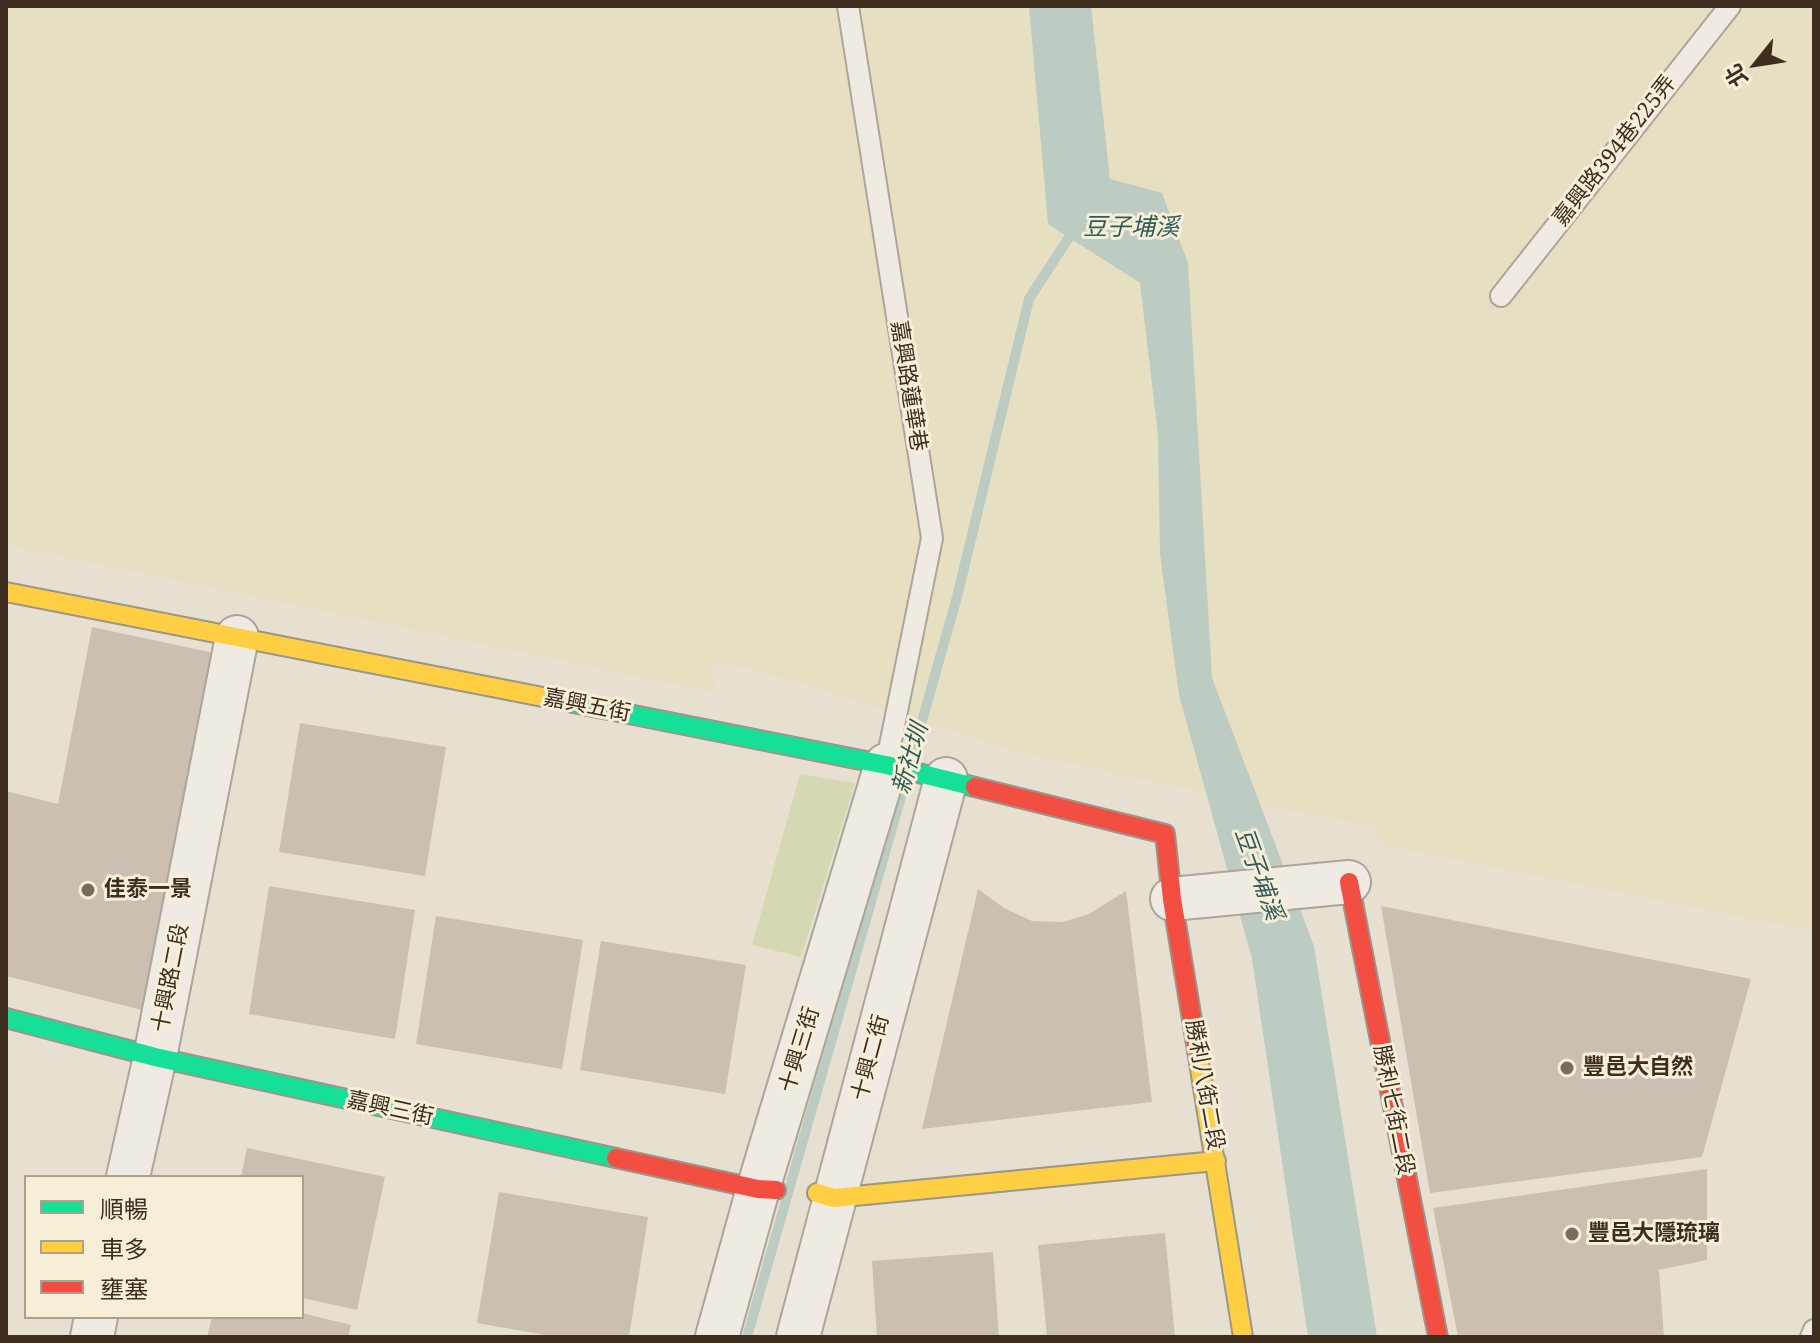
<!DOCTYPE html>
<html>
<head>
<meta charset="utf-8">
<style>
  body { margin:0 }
  #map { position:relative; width:1820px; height:1343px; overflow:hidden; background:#e7e0d1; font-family:"Noto Serif","Noto Sans TC",serif }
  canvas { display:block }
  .frame { position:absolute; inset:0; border:8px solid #3d2e20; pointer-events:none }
  .legend { position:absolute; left:24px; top:1175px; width:280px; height:144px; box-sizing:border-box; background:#f7eed8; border:2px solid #ada18e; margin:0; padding:10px 14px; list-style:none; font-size:24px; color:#3d2e20 }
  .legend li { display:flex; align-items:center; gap:16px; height:40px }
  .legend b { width:40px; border:2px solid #ada18e }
  .north { position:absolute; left:1716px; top:24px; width:80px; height:80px; -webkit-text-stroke:6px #f7eed8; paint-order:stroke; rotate:240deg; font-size:22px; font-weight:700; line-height:32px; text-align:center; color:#3d2e20 }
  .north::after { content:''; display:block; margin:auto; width:28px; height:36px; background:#3d2e20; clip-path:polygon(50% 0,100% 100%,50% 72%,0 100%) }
</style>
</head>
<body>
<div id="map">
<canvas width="1820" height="1343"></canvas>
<div class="frame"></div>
<ul class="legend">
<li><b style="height:10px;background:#16e098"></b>順暢</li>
<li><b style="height:10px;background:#ffcf43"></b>車多</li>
<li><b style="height:10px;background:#f24e42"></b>壅塞</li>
</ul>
<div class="north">北</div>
</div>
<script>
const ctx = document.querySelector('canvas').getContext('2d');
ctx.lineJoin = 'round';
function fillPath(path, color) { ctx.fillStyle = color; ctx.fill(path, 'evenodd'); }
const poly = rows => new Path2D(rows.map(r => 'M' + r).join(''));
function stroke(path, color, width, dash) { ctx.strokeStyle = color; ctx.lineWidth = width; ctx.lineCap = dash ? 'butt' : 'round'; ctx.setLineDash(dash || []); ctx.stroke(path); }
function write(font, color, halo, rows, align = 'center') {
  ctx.font = font + ' "Noto Serif","Noto Sans TC",serif'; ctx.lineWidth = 6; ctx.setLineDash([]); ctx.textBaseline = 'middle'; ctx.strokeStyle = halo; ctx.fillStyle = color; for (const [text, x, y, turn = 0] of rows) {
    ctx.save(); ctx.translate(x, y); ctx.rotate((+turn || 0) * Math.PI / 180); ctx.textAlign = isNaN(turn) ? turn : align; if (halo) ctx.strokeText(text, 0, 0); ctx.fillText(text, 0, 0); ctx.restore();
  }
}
const farmland = poly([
  [6,6,1814,6,1814,932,1380,844,1374,826,1286,810,1030,755,763,672,712,661,717,693,6,545]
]);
const green = poly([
  [800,774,855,783,801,957,752,945]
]);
const water = poly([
  [1029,6,1091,6,1110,179,1162,193,1188,263,1212,678,1314,946,1377,1337,1308,1337,1252,959,1179,695,1160,554,1158,435,1140,283,1048,224]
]);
const stream = poly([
  [911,760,957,597,1029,299,1075,228],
  [747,1337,906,779]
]);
const building = poly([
  [92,627,219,654,146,1011,6,976,6,791,58,804],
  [300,723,446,747,425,876,279,852],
  [269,886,415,910,395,1039,249,1014],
  [978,889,1004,908,1032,921,1063,922,1089,914,1126,891,1152,1102,922,1129],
  [1381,906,1751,979,1702,1157,1430,1193],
  [436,916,583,940,562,1069,416,1044],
  [601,941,746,965,725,1094,580,1070],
  [247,1148,385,1177,357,1310,302,1298,302,1177,241,1177],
  [1707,1169,1707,1260,1659,1270,1664,1337,1458,1337,1433,1208],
  [499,1192,648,1217,629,1337,557,1337,477,1323],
  [1165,1233,1175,1337,1047,1337,1038,1245],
  [993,1252,999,1337,877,1337,872,1261],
  [302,1313,351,1325,348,1337,207,1337,212,1317,302,1317]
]);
const lane = poly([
  [848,6,932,538,886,765],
  [1501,296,1730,6],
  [1811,1337,1814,1330]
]);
const street = poly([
  [1172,899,1349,882],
  [128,1177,155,1057,237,637],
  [92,1337,96,1317],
  [717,1337,758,1189,886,765],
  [798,1337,946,779]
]);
const fast = poly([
  [553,699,886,765,975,787],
  [6,1018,155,1057,616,1158]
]);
const slow = poly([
  [6,592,553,699],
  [1197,1050,1243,1337],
  [817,1193,834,1198,1216,1161]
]);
const jam = poly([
  [975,787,1165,834,1172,899,1197,1050],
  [1349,882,1438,1337],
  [616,1158,758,1189,776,1190]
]);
const markers = [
  [88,890,8,"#786c5e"],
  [1567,1068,8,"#786c5e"],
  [1572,1234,8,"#786c5e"]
];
const streetNames = [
  ["嘉興路394巷225弄",1615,151,-52],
  ["嘉興路蓮華巷",908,386,81],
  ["嘉興五街",587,706,11],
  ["十興路二段",171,978,-79],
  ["十興三街",800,1050,-73],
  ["十興二街",871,1058,-75],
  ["勝利八街二段",1204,1085,80],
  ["嘉興三街",390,1109,12],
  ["勝利七街二段",1393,1110,79]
];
const poiNames = [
  ["佳泰一景",104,890],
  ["豐邑大自然",1583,1068],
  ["豐邑大隱琉璃",1588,1234]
];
const waterNames = [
  ["豆子埔溪",1131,228],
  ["新社圳",911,759,-74],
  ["豆子埔溪",1258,874,70]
];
fillPath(farmland, '#e6dfc2');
fillPath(green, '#d6d7b3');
fillPath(water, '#bcccc2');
stroke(stream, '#bcccc2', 10);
fillPath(building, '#cbbfb2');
stroke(lane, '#ada599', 24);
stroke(street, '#ada599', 46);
stroke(fast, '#9c958a', 22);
stroke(slow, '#9c958a', 22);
stroke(jam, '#9c958a', 22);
stroke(lane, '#efebe3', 20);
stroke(street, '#efebe3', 42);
stroke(fast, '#16e098', 18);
stroke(slow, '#ffcf43', 18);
stroke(jam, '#f24e42', 18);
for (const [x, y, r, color] of markers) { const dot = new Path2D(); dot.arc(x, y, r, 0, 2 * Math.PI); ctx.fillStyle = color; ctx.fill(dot); stroke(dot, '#f7eed8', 3); }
write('22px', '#3d2e20', '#f7eed8', streetNames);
write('bold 22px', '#3d2e20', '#f7eed8', poiNames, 'left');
write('italic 24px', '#2f5d5a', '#f7eed8', waterNames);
</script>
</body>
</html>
